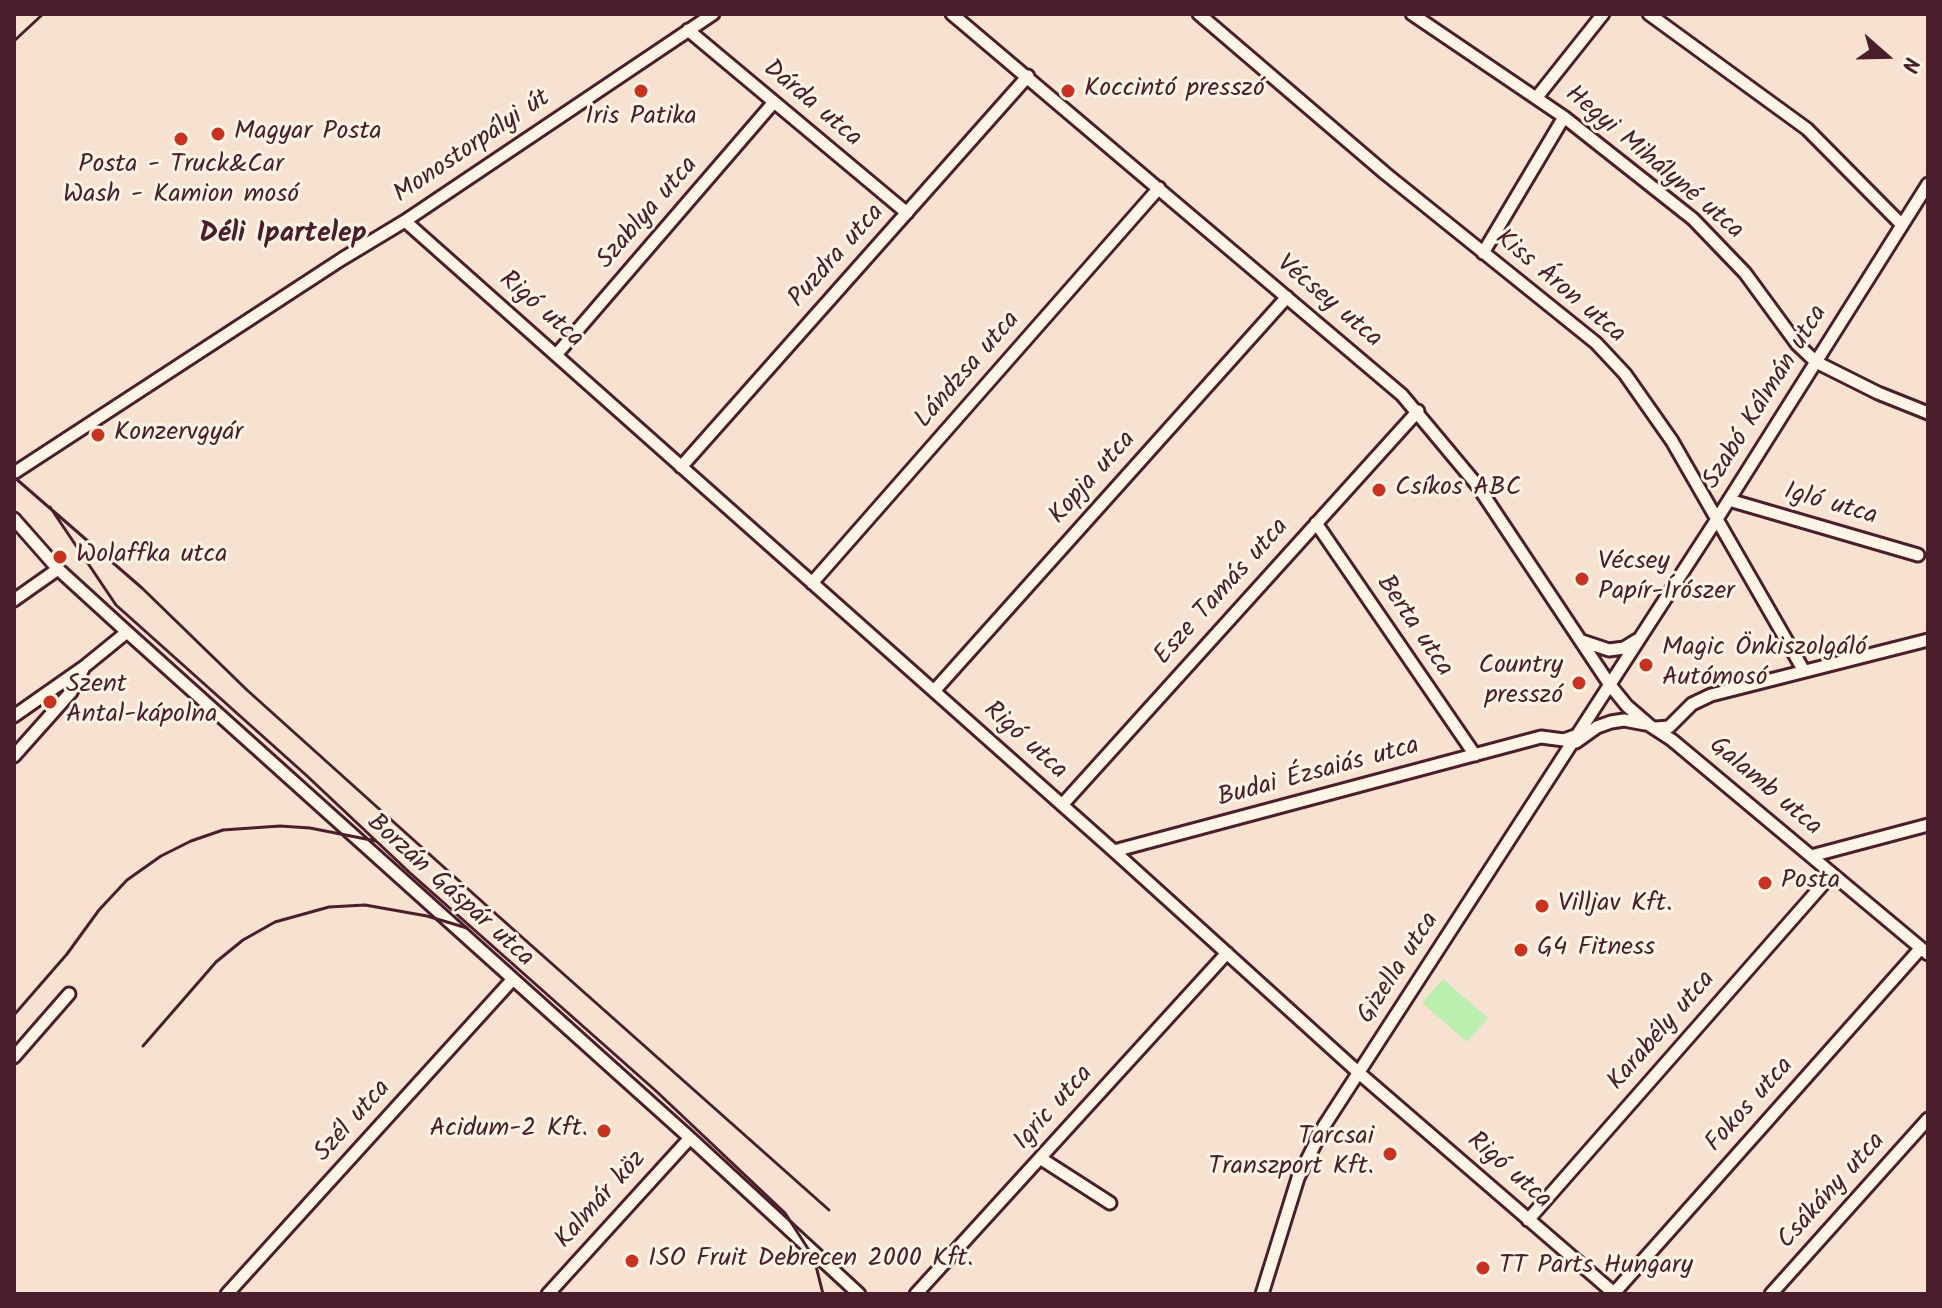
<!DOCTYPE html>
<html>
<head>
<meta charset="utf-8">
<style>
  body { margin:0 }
  #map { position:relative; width:1942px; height:1308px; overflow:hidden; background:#f7e1d0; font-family:Kalam,sans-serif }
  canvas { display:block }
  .frame { position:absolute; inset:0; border:16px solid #4a1f2b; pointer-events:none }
  .north { position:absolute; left:1846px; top:16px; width:80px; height:80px; -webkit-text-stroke:6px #fcf5e5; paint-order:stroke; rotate:110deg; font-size:22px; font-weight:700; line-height:32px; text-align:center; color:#4a1f2b }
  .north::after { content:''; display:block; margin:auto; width:28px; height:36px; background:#4a1f2b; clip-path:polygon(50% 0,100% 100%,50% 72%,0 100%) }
</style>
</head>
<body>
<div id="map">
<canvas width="1942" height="1308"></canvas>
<div class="frame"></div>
<div class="north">N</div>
</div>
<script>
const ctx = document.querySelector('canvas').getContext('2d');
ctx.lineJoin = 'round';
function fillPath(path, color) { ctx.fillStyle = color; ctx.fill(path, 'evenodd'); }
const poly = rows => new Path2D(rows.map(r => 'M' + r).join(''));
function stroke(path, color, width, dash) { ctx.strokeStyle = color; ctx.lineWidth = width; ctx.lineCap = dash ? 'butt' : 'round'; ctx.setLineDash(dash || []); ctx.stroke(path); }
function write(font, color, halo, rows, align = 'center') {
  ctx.font = font + ' Kalam,sans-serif'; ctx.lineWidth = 6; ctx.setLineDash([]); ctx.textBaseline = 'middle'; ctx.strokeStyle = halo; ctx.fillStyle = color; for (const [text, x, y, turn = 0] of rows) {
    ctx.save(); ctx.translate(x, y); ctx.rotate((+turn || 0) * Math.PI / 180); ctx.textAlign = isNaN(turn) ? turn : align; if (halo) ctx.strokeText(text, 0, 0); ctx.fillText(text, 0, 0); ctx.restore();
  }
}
const green = poly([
  [1443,979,1488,1018,1467,1042,1422,1003]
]);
const minor = poly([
  [952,14,1402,395,1477,485,1610,685,1627,706,1649,725,1672,740,1928,954],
  [1199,14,1386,174,1596,343,1625,374,1672,441,1804,671],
  [1412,14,1564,117,1693,219,1745,273,1797,344,1816,362,1878,393,1928,413],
  [1649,14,1807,129,1902,225],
  [688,30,907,213],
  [1537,97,1603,14],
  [405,221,1114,851,1359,1073,1615,1294],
  [1483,253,1564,117],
  [556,355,774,102],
  [681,467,1028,76],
  [14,473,342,259,405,221,713,14],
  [1729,500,1918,555],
  [14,519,58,569,127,632,690,1138,859,1294],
  [1316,523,1475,755],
  [812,583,1159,188],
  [14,600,58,569],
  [1582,641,1609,650,1624,648,1637,640],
  [934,691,1287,297],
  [14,716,84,667,127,632],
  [1656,728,1669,727,1692,704,1711,695,1928,640],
  [1576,742,1597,727,1611,722,1624,720,1645,724],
  [14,756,71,692,83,669],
  [1062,805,1418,411],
  [1114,851,1541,737,1564,740,1575,736],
  [1811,856,1928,825],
  [14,1057,69,994],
  [1040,1158,1110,1203],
  [1528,1220,1832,874],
  [1614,1293,1921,948],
  [227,1294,513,979],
  [548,1294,690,1138],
  [916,1294,1227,953],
  [1262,1294,1298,1178,1324,1126,1717,519,1928,184],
  [1771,1294,1928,1119]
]);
const rail = poly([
  [14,41,43,14],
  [14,477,142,588,247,690,487,906,829,1210],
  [50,507,116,605,306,775,409,872,656,1091,785,1213,814,1258,823,1294],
  [14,1015,67,954,99,910,127,880,161,856,191,841,223,830,280,826,310,828,376,841],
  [143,1046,216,962,243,940,275,922,329,907,365,905,427,916,467,928]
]);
const markers = [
  [641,91,8,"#c8321e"],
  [1068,91,8,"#c8321e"],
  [218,134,8,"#c8321e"],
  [181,139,8,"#c8321e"],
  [98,435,8,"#c8321e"],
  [1379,490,8,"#c8321e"],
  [60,557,8,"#c8321e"],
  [1582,579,8,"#c8321e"],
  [1646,665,8,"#c8321e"],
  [1579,683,8,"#c8321e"],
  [50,702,8,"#c8321e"],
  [1765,883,8,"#c8321e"],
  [1542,906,8,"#c8321e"],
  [1521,950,8,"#c8321e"],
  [604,1131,8,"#c8321e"],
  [1390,1154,8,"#c8321e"],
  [632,1261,8,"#c8321e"],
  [1483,1268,8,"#c8321e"]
];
const poiNames = [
  ["Koccintó presszó",1084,91],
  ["Iris Patika",641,119,"center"],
  ["Magyar Posta",234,134],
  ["Posta - Truck&Car",181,167,"center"],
  ["Wash - Kamion mosó",181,197,"center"],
  ["Konzervgyár",114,435],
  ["Csíkos ABC",1395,490],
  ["Wolaffka utca",76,557],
  ["Vécsey",1598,564],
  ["Papír-Írószer",1598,594],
  ["Magic Önkiszolgáló",1662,650],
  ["Autómosó",1662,680],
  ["Country",1563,668,"right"],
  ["presszó",1563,698,"right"],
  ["Szent",66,687],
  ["Antal-kápolna",66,717],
  ["Posta",1781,883],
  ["Villjav Kft.",1558,906],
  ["G4 Fitness",1537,950],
  ["Acidum-2 Kft.",588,1131,"right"],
  ["Tarcsai",1374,1139,"right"],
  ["Transzport Kft.",1374,1169,"right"],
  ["ISO Fruit Debrecen 2000 Kft.",648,1261],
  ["TT Parts Hungary",1499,1268]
];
const streetNames = [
  ["Dárda utca",811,105,40],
  ["Monostorpályi út",473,148,-34],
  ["Hegyi Mihályné utca",1653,164,40],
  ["Szablya utca",649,214,-49],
  ["Puzdra utca",838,257,-48],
  ["Kiss Áron utca",1559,288,40],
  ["Vécsey utca",1328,303,40],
  ["Rigó utca",540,311,41],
  ["Lándzsa utca",969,371,-49],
  ["Szabó Kálmán utca",1767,398,-58],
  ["Kopja utca",1094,479,-48],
  ["Igló utca",1830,506,16],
  ["Esze Tamás utca",1223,593,-48],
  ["Berta utca",1413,627,56],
  ["Rigó utca",1024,742,42],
  ["Budai Ézsaiás utca",1319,774,-15],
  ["Galamb utca",1764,788,40],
  ["Borzán Gáspár utca",449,892,42],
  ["Gizella utca",1400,969,-57],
  ["Karabély utca",1663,1032,-49],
  ["Fokos utca",1751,1106,-48],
  ["Igric utca",1055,1109,-48],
  ["Szél utca",354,1122,-48],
  ["Rigó utca",1508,1172,41],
  ["Csákány utca",1833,1192,-48],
  ["Kalmár köz",602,1201,-48]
];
const neighbourhoodNames = [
  ["Déli Ipartelep",283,236]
];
fillPath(green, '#baefb0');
stroke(minor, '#4a1f2b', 17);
stroke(minor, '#fcf5e5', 11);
stroke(rail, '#4a1f2b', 3);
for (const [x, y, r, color] of markers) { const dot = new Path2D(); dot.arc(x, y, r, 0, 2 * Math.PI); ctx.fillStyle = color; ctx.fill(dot); stroke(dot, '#fcf5e5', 3); }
write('26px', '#4a1f2b', '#fcf5e5', poiNames, 'left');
write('26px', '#4a1f2b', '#fcf5e5', streetNames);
write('bold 28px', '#4a1f2b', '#fcf5e5', neighbourhoodNames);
</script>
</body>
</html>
